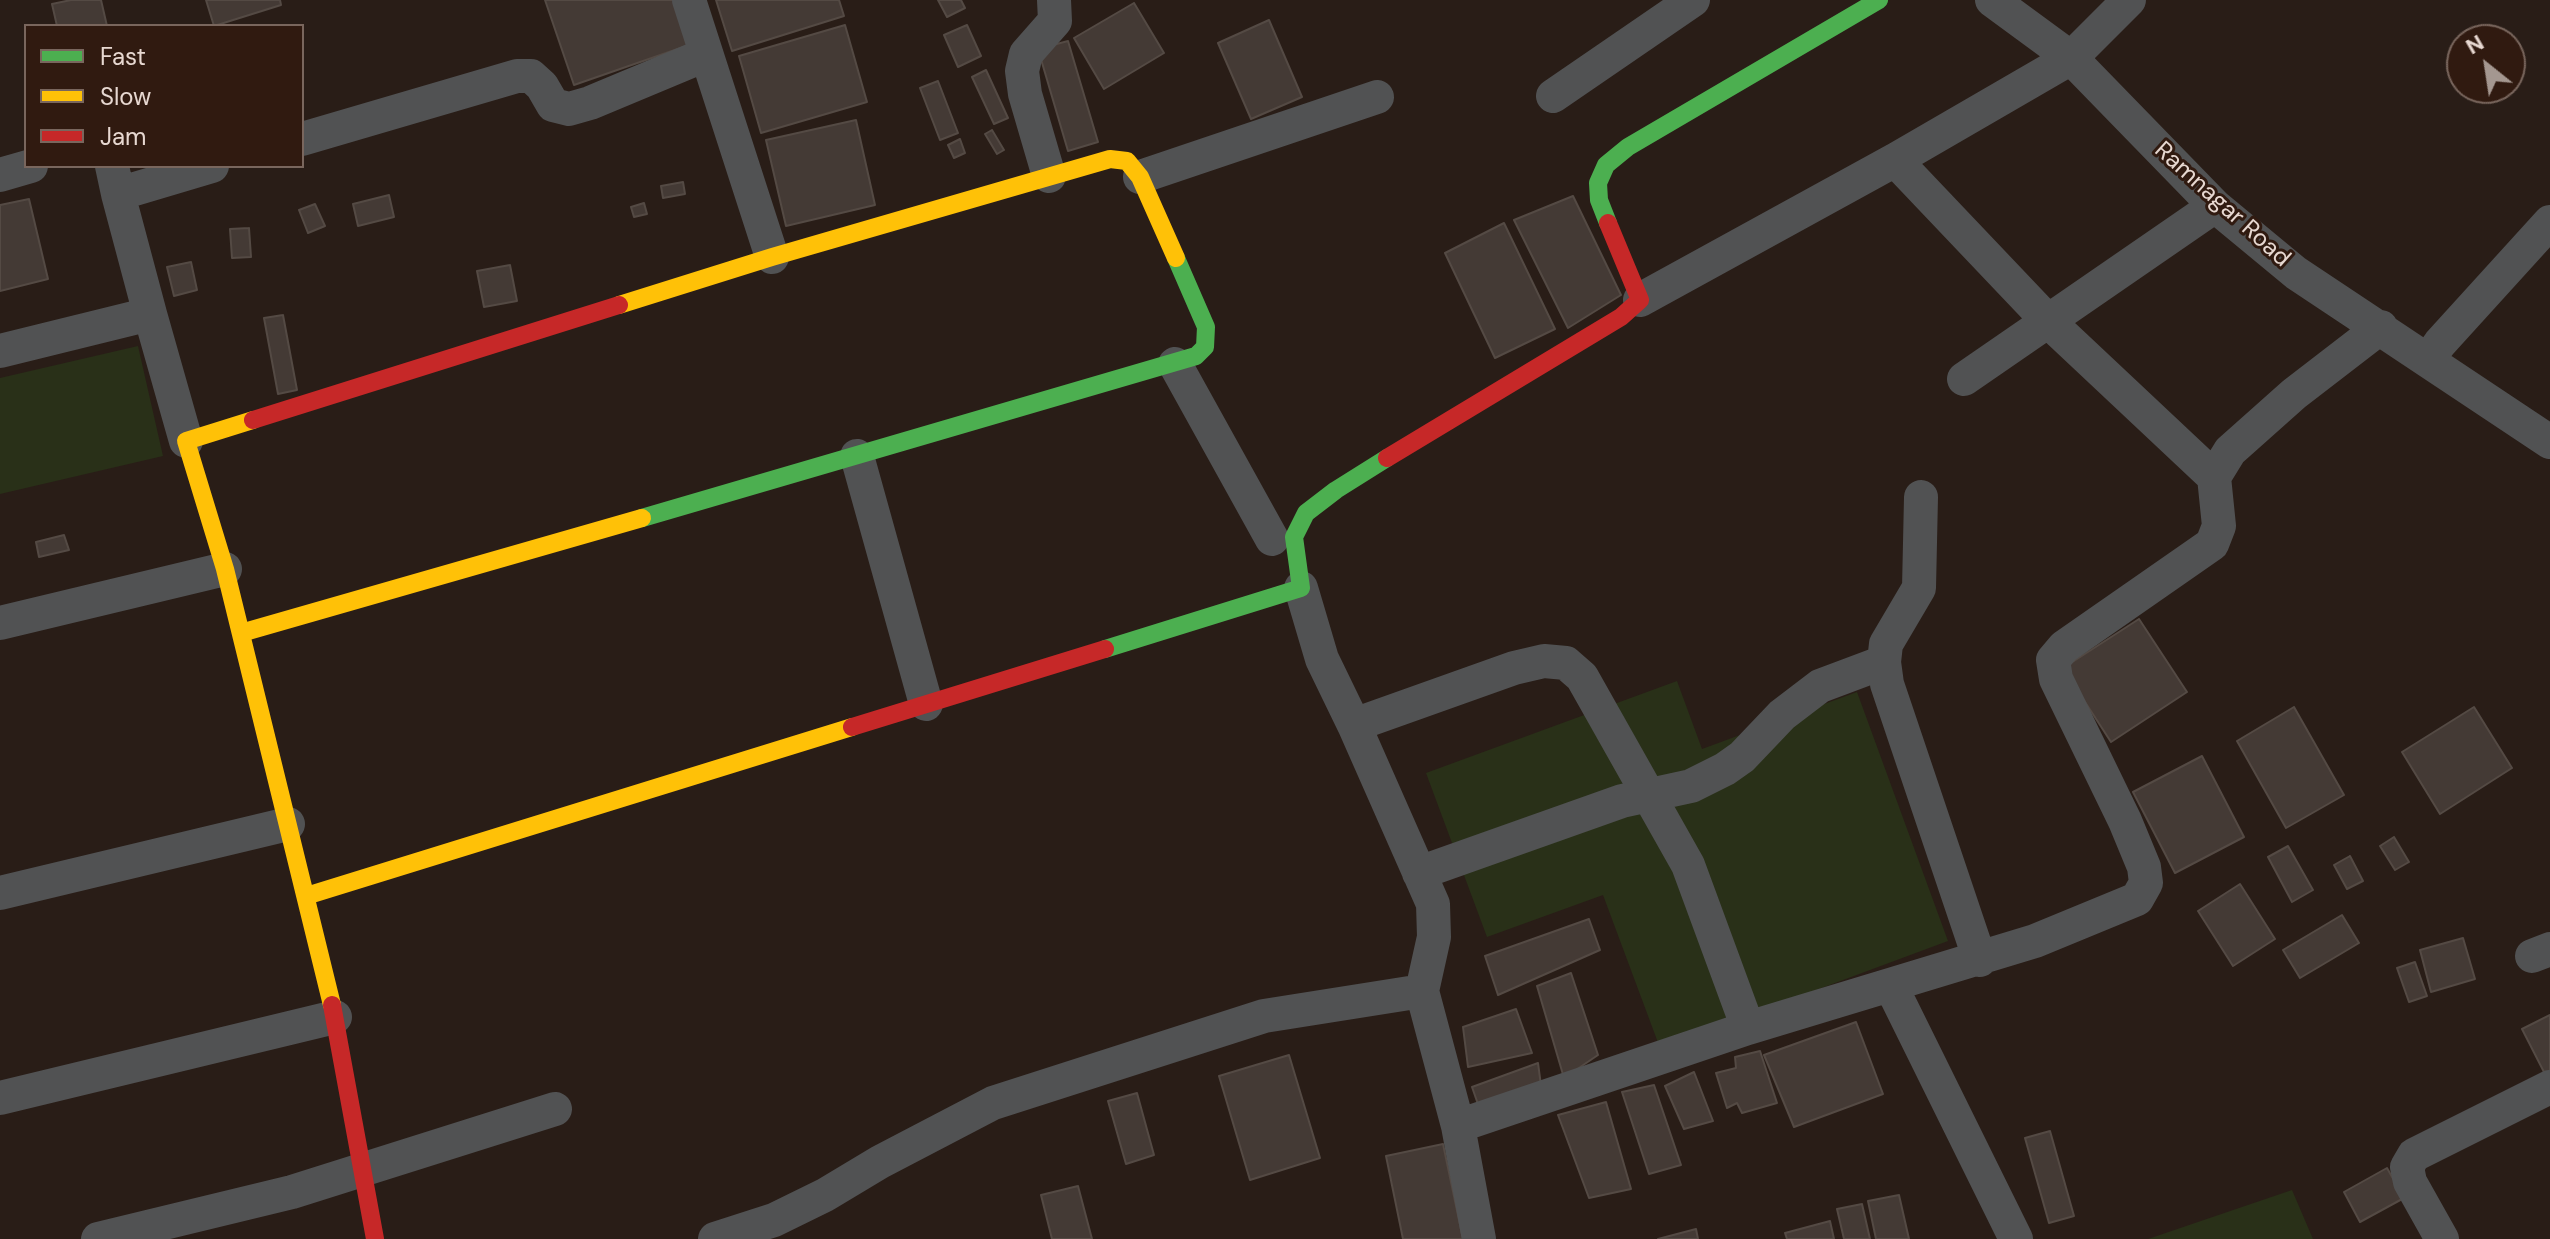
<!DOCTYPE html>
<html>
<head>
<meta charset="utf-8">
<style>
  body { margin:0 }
  #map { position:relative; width:2550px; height:1239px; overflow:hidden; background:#291d17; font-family:"DM Sans",sans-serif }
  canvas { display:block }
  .legend { position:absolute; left:24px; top:24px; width:280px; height:144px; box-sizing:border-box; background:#301a10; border:2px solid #79665d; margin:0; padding:10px 14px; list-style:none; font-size:24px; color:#e7d8d1 }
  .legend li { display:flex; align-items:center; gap:16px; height:40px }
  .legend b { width:40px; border:2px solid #79665d }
  .north { position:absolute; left:2446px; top:24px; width:80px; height:80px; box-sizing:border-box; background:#301a10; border:2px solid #79665d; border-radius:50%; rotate:330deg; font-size:22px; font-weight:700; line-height:32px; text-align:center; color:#e7d8d1 }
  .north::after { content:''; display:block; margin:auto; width:28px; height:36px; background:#a49790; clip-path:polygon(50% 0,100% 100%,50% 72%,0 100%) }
</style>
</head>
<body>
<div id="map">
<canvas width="2550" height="1239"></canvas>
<ul class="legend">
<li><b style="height:10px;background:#4caf50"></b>Fast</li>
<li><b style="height:10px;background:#ffc107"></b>Slow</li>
<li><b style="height:10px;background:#c62828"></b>Jam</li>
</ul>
<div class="north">N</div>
</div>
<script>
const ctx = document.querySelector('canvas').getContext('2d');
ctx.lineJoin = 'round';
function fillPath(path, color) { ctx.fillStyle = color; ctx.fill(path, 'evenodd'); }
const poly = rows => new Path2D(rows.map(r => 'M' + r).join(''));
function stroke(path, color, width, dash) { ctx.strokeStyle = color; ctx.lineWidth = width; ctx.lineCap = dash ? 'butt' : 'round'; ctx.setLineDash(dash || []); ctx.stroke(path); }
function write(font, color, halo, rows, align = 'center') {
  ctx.font = font + ' "DM Sans",sans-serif'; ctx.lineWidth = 6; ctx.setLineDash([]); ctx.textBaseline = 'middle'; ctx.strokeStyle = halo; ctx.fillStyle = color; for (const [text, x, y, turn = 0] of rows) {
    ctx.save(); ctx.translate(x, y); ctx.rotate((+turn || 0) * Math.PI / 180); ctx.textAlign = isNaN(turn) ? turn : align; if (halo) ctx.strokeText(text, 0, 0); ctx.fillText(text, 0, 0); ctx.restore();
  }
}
const green = poly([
  [138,346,163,456,0,494,0,378],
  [1677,681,1702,749,1857,692,1948,941,1660,1048,1603,895,1487,937,1426,773],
  [2292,1190,2313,1239,2148,1239]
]);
const building = poly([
  [71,0,101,0,107,26,57,26,52,4,71,0],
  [206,0,280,0,281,5,214,26,206,0],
  [545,0,677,0,692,44,574,85,545,0],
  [716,0,839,0,844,16,732,51,716,0],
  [938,0,961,0,965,8,947,17,938,0],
  [1134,3,1164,53,1104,89,1074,38,1134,3],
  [1269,20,1302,97,1251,119,1218,43,1269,20],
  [845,25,867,102,761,133,739,56,845,25],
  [967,25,981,56,958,67,944,35,967,25],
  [1068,41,1098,142,1068,151,1038,49,1068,41],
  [986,70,1008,118,994,124,972,77,986,70],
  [938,81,958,133,940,140,920,88,938,81],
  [856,120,875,205,786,226,766,140,856,120],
  [992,130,1004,150,997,154,985,134,992,130],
  [960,139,965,153,954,158,948,145,960,139],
  [683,182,685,194,663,198,661,186,683,182],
  [389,195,394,217,358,226,353,204,389,195],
  [1573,196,1621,295,1568,328,1514,220,1573,196],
  [29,199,48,279,0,291,0,205,29,199],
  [644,203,647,214,634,217,631,207,644,203],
  [315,204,325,226,308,233,299,210,315,204],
  [1504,223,1555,329,1495,358,1445,253,1504,223],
  [249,228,251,257,232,258,230,229,249,228],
  [191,262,197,290,174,296,167,267,191,262],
  [510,265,517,301,484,307,477,271,510,265],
  [283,315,297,390,278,394,264,318,283,315],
  [64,535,69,550,39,557,36,542,64,535],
  [2139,619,2187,692,2111,742,2063,668,2139,619],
  [2294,707,2344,795,2286,828,2237,741,2294,707],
  [2474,707,2512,768,2440,814,2402,752,2474,707],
  [2202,756,2244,837,2175,873,2133,792,2202,756],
  [2394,837,2409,862,2395,870,2380,846,2394,837],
  [2288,846,2313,890,2292,902,2268,857,2288,846],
  [2350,856,2363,881,2347,889,2334,865,2350,856],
  [2240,884,2275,939,2233,966,2198,911,2240,884],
  [2342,915,2359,943,2300,978,2283,950,2342,915],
  [1589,919,1600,950,1498,995,1485,956,1589,919],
  [2463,938,2475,979,2431,992,2420,950,2463,938],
  [2415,962,2427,996,2409,1002,2397,968,2415,962],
  [1571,973,1598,1055,1564,1078,1537,986,1571,973],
  [1516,1009,1532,1053,1468,1067,1463,1027,1516,1009],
  [2550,1015,2550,1074,2546,1076,2522,1029,2550,1015],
  [1856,1022,1883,1094,1794,1127,1764,1055,1856,1022],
  [1760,1051,1777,1103,1742,1113,1737,1103,1727,1108,1716,1073,1736,1068,1735,1057,1760,1051],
  [1289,1055,1320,1158,1250,1180,1219,1076,1289,1055],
  [1538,1063,1542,1093,1480,1110,1472,1087,1538,1063],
  [1694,1072,1713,1121,1684,1129,1665,1086,1694,1072],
  [1654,1085,1681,1165,1649,1174,1622,1092,1654,1085],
  [1137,1093,1154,1155,1126,1164,1108,1101,1137,1093],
  [1606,1102,1631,1189,1589,1198,1558,1115,1606,1102],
  [2050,1131,2074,1216,2049,1223,2025,1138,2050,1131],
  [1443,1144,1463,1239,1403,1239,1386,1156,1443,1144],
  [2387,1168,2404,1198,2360,1222,2344,1192,2387,1168],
  [1078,1186,1092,1239,1052,1239,1041,1195,1078,1186],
  [1899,1195,1909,1239,1876,1239,1868,1201,1899,1195],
  [1862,1204,1870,1239,1844,1239,1837,1209,1862,1204],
  [1830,1221,1834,1239,1787,1239,1785,1233,1830,1221],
  [1696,1229,1698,1239,1658,1239,1696,1229]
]);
const street = poly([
  [689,0,772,257],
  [1992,0,2071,58,2215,206,2296,273,2550,442],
  [1553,96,1693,0],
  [302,139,517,76,531,76,542,86,553,105,569,109,590,103,705,55],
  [1895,160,2048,321,2214,477],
  [112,166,118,194],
  [0,175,31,166],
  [1049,176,1025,94,1022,71,1026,54,1055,21,1054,0],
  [1140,177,1377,97],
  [1640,300,1895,160,2071,58,2129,0],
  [150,314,118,194,212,166],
  [0,351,150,314,186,441],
  [2428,360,2440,343,2550,222],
  [1175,364,1272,539],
  [1964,379,2215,206],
  [857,456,926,704],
  [1921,497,1919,588,1886,644,1884,662,1887,684,1980,960],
  [1301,588,1322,659,1354,725,1433,904,1434,937,1422,991,1458,1126,1479,1239],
  [0,623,225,569],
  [1354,725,1514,668,1544,661,1566,663,1582,677,1688,865,1748,1028],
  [1419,873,1622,801,1691,786,1725,769,1742,757,1782,715,1820,686,1884,662],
  [0,893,288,824],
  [2532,956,2550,949],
  [1891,986,2016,1239],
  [0,1098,335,1017],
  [1458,1126,1748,1028,2035,941,2137,899,2146,883,2144,867,2125,821,2056,679,2053,660,2064,647,2212,544,2219,526,2214,477,2230,451,2294,394,2381,327],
  [98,1239,292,1192,555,1109],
  [715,1239,774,1220,825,1195,880,1162,993,1103,1264,1016,1422,991],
  [2442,1239,2410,1182,2407,1167,2414,1155,2550,1087]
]);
const fast = poly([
  [1608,223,1599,200,1598,183,1606,165,1628,147,1879,0],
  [642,518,1196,356,1205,347,1206,327,1176,258],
  [1105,649,1301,588,1294,537,1306,513,1336,490,1387,458]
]);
const slow = poly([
  [619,305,772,257,1110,159,1127,161,1140,177,1176,258],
  [253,420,186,441,225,569,332,1005],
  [241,633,642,518],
  [306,896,852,727]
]);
const jam = poly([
  [253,420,619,305],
  [1387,458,1621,317,1640,300,1608,223],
  [852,727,1105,649],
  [332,1005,375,1239]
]);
const streetNames = [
  ["Ramnagar Road",2222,205,42]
];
fillPath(green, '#293018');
fillPath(building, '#443a35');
stroke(building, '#544a44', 2);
stroke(street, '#515253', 34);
stroke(fast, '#4caf50', 18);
stroke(slow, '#ffc107', 18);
stroke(jam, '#c62828', 18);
write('24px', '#e7d8d1', '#301a10', streetNames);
</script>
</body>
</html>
